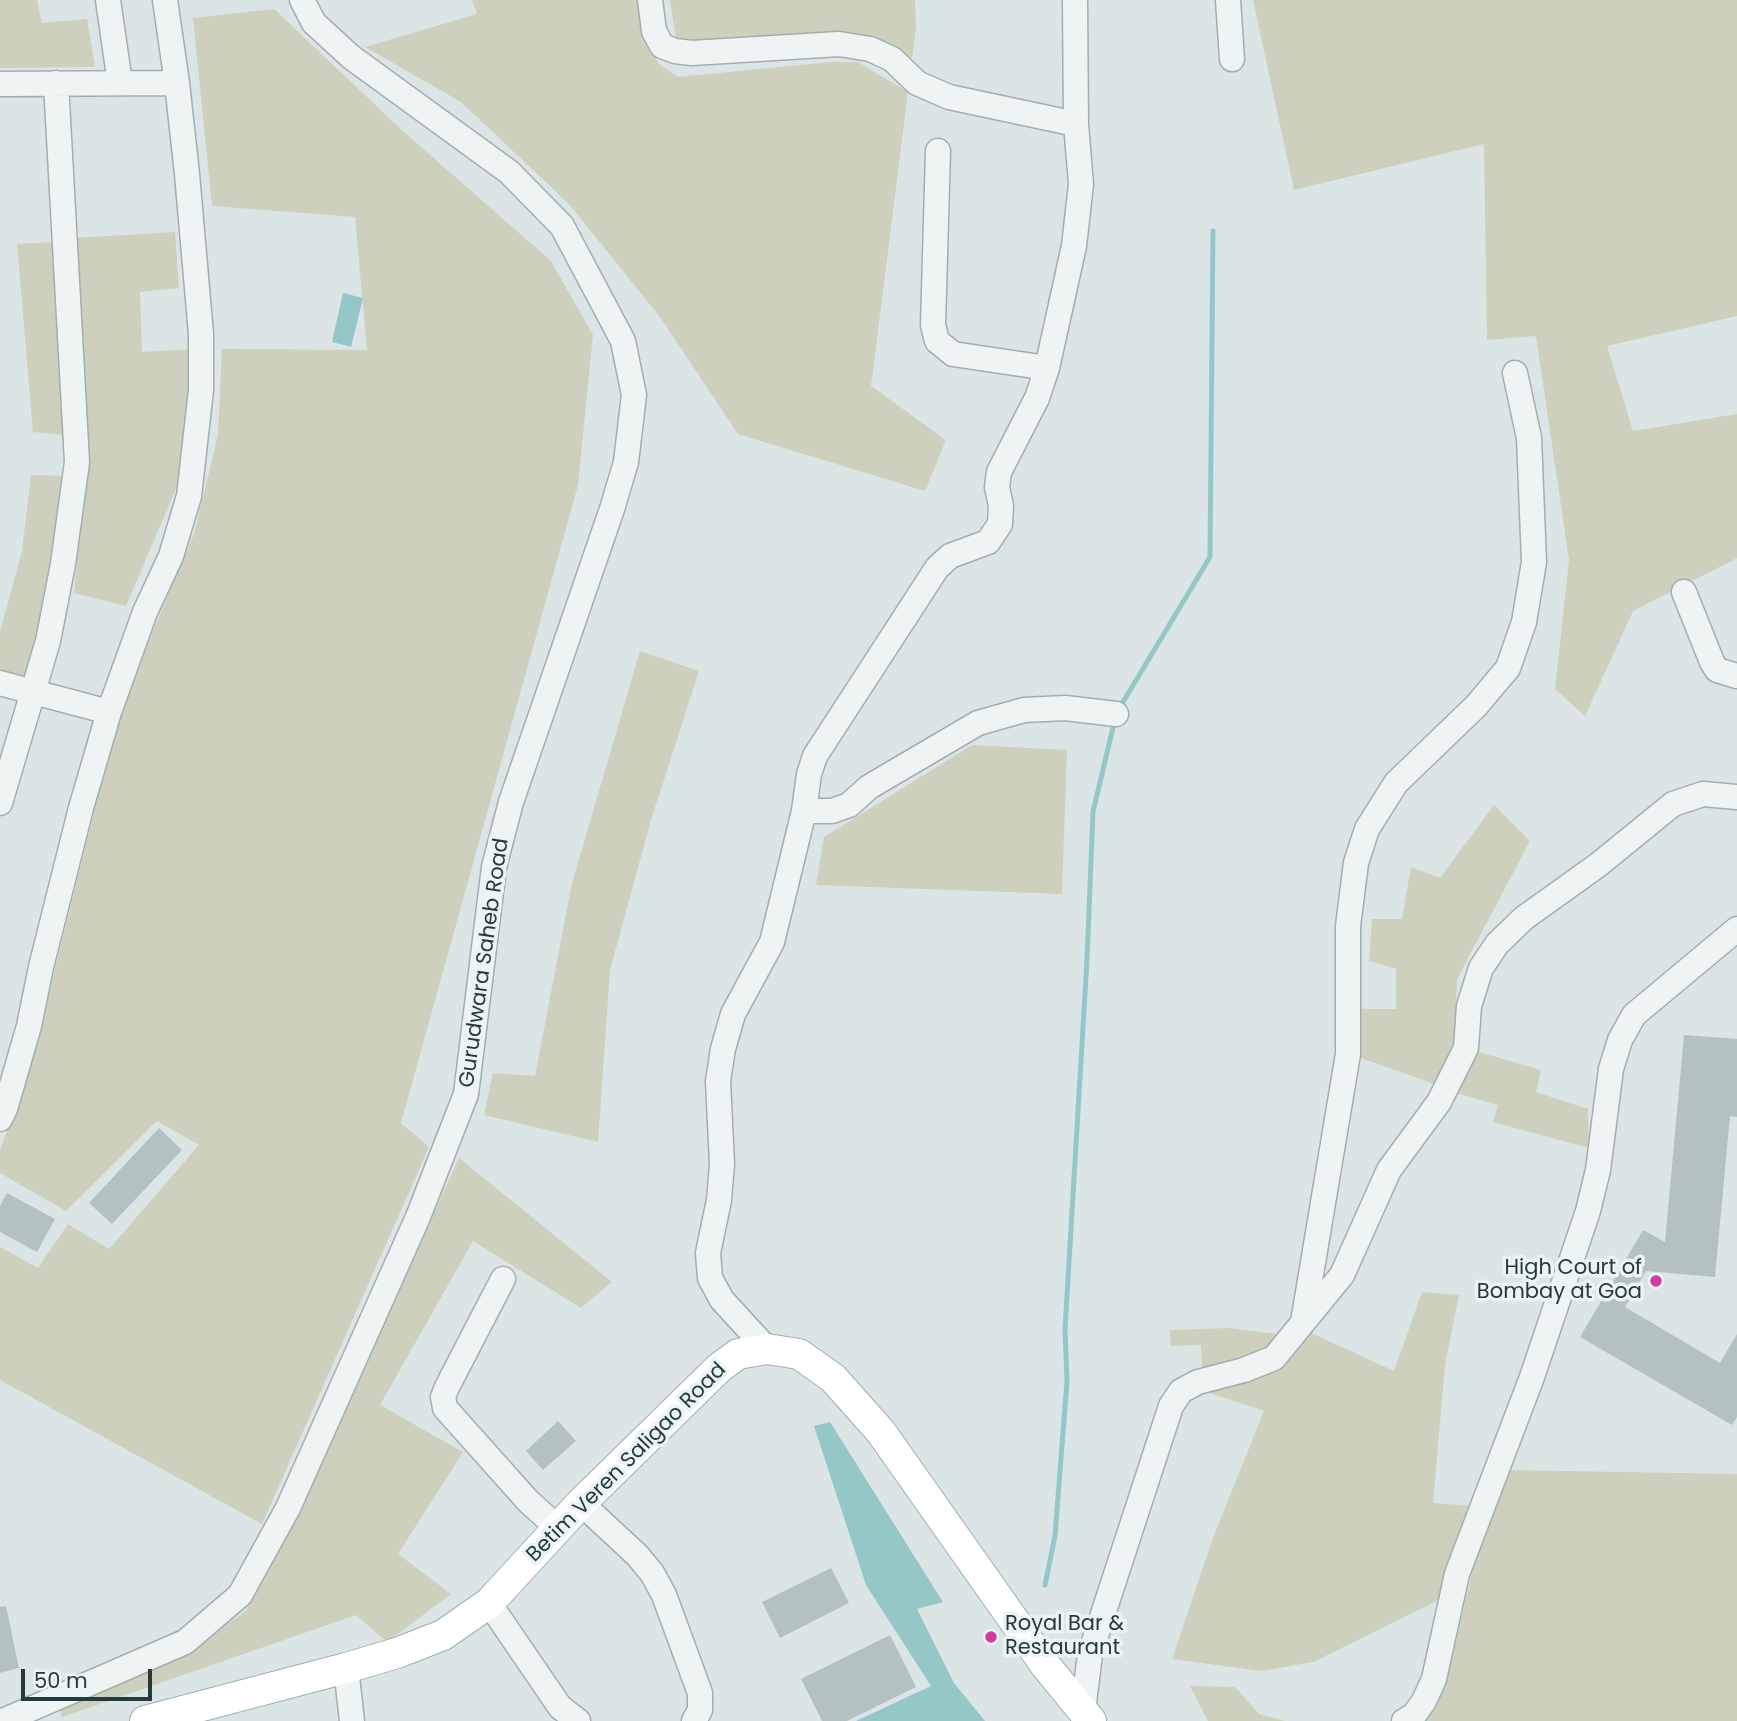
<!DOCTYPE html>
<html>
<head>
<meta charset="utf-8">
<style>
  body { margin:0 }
  #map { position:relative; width:1737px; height:1721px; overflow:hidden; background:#dbe5e6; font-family:Poppins,sans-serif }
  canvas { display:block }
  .scale { position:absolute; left:21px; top:1669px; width:131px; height:32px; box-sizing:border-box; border:4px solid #253a3c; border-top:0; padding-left:9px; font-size:21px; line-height:24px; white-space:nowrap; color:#253a3c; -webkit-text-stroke:5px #ebf3f4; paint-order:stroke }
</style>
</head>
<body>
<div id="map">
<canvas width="1737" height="1721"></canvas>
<div class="scale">50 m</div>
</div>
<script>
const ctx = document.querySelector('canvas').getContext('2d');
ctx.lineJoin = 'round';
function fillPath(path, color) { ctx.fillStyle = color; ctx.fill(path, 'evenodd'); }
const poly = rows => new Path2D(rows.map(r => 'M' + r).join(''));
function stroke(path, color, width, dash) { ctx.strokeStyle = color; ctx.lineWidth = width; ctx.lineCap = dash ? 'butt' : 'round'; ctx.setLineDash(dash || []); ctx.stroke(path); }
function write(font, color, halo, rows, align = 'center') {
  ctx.font = font + ' Poppins,sans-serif'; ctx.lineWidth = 7; ctx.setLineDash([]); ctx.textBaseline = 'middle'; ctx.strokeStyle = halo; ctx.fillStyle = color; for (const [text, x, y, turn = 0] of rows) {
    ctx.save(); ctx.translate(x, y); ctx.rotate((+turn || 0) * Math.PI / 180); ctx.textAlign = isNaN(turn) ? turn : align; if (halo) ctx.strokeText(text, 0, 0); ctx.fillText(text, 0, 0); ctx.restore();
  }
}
const green = poly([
  [0,0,37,0,42,23,87,19,95,67,0,68],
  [472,0,644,0,652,50,659,64,678,77,830,62,858,62,908,92,871,386,946,440,925,491,738,434,660,317,569,204,461,102,365,47,477,14],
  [670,0,915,0,916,27,912,58,884,42,856,34,691,42,676,39],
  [1253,0,1737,0,1737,316,1607,346,1633,431,1737,414,1737,558,1633,611,1585,716,1555,689,1569,560,1536,336,1487,340,1484,144,1294,190],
  [274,9,404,132,551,261,593,335,578,485,401,1123,429,1147,262,1524,0,1380,0,1247,38,1268,68,1224,109,1249,199,1145,157,1121,66,1211,0,1173,0,1150,30,1069,120,708,194,534,218,435,222,349,367,350,355,217,212,206,193,18],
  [175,232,179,288,140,292,142,352,194,349,178,484,126,606,74,593,87,457,75,238],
  [53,242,65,435,33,432,17,244],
  [31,475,62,476,55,558,26,678,0,672,0,632,22,551],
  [640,651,699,671,651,820,610,970,598,1142,484,1115,493,1073,535,1076,572,883],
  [972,745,1067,750,1062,894,816,885,824,837],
  [1494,805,1530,841,1457,979,1455,1037,1437,1085,1361,1058,1360,1009,1396,1009,1396,969,1369,961,1372,919,1402,919,1411,867,1440,878],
  [1472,1050,1541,1070,1536,1092,1588,1109,1589,1148,1493,1122,1498,1105,1456,1093],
  [459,1158,612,1282,581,1308,473,1241,380,1405,463,1452,398,1554,451,1594,387,1642,356,1615,62,1717,59,1706,170,1662,246,1611,284,1542],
  [1422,1292,1459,1295,1445,1365,1433,1503,1474,1506,1445,1597,1313,1662,1261,1671,1172,1659,1213,1538,1264,1411,1198,1389,1256,1379,1279,1368,1305,1330,1394,1371],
  [1229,1328,1284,1335,1248,1361,1202,1370,1201,1345,1171,1346,1170,1330],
  [1506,1470,1737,1474,1737,1721,1419,1721,1434,1710,1455,1646,1488,1503],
  [1190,1686,1235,1687,1259,1714,1285,1721,1208,1721]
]);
const water = poly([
  [343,293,363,298,351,347,332,342],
  [830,1422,943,1602,917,1609,954,1683,985,1721,856,1721,931,1686,866,1585,814,1426]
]);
const stream = poly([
  [1120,707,1210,557,1213,231],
  [1045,1585,1055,1536,1067,1381,1065,1329,1087,960,1093,812,1115,719]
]);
const building = poly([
  [1684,1035,1737,1039,1737,1117,1730,1116,1715,1277,1646,1271,1625,1307,1720,1363,1737,1334,1737,1417,1732,1425,1580,1337,1643,1230,1665,1242],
  [159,1128,182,1150,112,1224,89,1203],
  [7,1193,55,1219,37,1252,0,1232,0,1206],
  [558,1421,576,1441,543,1470,526,1451],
  [831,1568,849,1603,780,1638,762,1602],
  [6,1606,19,1668,0,1673,0,1607],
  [890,1635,916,1687,847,1721,822,1721,801,1679]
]);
const minor = poly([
  [108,0,120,83],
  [650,0,654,31,662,46,675,51,692,53,839,44,870,49,892,59,917,83,949,97,1076,124],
  [1228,0,1232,59],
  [0,84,177,83],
  [938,151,933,325,937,341,953,354,1047,368],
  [1684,592,1712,662,1717,670,1737,676],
  [0,683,109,712],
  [0,803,48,641,63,564,77,462,56,83],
  [804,811,832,811,849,805,869,787,978,723,1024,710,1065,708,1116,714],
  [0,1119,5,1109,29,1026,41,967,81,808,109,712,145,612,171,556,189,496,201,390,201,334,187,174,177,83,165,0],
  [503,1279,447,1387,443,1397,445,1408,528,1501,559,1529],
  [1303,1322,1348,1054,1348,926,1356,863,1367,829,1396,783,1476,706,1508,668,1524,622,1534,562,1529,438,1515,373],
  [767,1349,722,1300,710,1278,708,1253,719,1200,722,1164,718,1081,723,1049,733,1014,772,942,804,811,809,774,815,756,937,568,950,556,988,542,1000,524,1001,506,997,487,999,472,1037,398,1047,368,1074,246,1081,184,1076,124,1075,0],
  [581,1503,637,1555,652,1573,664,1595,700,1693,700,1710,694,1721],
  [489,1603,560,1707,578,1721],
  [346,1668,352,1721],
  [1083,1711,1090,1654,1171,1406,1181,1391,1198,1382,1244,1370,1274,1358,1342,1275,1389,1170,1439,1102,1466,1048,1469,1006,1481,968,1497,944,1524,918,1598,865,1673,804,1703,794,1737,797],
  [3,1721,185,1642,240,1595,288,1508,418,1217,466,1094,494,867,511,802,612,509,626,462,634,395,623,341,562,226,509,172,351,57,314,23,302,0],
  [1404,1721,1414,1715,1424,1701,1434,1679,1457,1574,1532,1377,1588,1211,1598,1170,1611,1069,1620,1040,1634,1015,1737,929]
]);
const major = poly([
  [145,1721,346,1668,397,1653,443,1635,489,1603,581,1503,719,1368,738,1354,767,1349,799,1354,833,1378,881,1432,1046,1666,1091,1721]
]);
const markers = [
  [1656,1281,7,"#ce3da0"],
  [991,1637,7,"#ce3da0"]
];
const streetNames = [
  ["Gurudwara Saheb Road",485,963,-82],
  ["Betim Veren Saligao Road",627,1463,-45]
];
const poiNames = [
  ["High Court of",1642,1269],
  ["Bombay at Goa",1642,1293],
  ["Royal Bar &",1005,1625,"left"],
  ["Restaurant",1005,1649,"left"]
];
fillPath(green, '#ccd0bc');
fillPath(water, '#95c7c6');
stroke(stream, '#95c7c6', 5);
fillPath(building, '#b3c1c3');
stroke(minor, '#a1aeb0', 27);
stroke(major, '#9bb0b2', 32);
stroke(minor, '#eef4f4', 24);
stroke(major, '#fff', 30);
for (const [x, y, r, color] of markers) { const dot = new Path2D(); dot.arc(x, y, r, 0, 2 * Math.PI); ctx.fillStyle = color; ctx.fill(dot); stroke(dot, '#ebf3f4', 2.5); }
write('21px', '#253a3c', '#ebf3f4', streetNames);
write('21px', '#253a3c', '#ebf3f4', poiNames, 'right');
</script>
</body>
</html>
